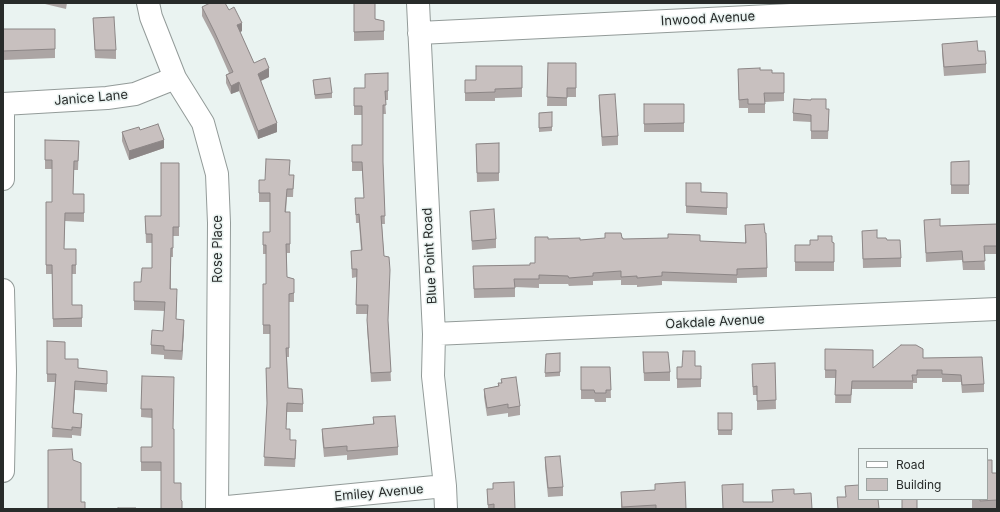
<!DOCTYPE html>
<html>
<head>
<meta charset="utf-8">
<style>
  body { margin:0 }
  #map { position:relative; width:1000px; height:512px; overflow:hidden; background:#eaf3f1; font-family:Inter,sans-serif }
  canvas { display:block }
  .frame { position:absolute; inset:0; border:4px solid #282b2a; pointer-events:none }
  .legend { position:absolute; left:858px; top:448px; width:130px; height:52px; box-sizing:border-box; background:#eaf3f1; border:1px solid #9ca3a1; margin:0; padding:5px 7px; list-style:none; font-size:12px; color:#282b2a }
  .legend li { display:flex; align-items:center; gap:8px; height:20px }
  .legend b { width:20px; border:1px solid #9ca3a1 }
</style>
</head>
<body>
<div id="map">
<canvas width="1000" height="512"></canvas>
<div class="frame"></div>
<ul class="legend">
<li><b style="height:5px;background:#fff"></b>Road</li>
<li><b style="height:11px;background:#c8c0bf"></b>Building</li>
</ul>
</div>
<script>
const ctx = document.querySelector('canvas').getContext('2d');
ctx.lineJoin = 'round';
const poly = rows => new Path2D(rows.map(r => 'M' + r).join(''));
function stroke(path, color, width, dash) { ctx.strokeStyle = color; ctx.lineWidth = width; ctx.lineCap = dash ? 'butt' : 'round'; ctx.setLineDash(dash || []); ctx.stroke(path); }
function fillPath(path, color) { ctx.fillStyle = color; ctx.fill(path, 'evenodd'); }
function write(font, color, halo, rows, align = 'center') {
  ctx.font = font + ' Inter,sans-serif'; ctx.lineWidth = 3; ctx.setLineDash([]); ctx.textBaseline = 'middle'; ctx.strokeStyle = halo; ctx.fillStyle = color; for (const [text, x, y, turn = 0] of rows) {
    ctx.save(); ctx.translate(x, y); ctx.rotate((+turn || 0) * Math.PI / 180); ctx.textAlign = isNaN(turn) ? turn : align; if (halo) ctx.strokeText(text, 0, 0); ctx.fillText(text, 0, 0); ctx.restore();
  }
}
const minor = poly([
  [148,3,151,17,175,78,203,123,217,174,219,223,217,509],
  [418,3,434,334,433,376,445,486,446,509],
  [419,33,997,5],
  [3,104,107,98,135,94,175,78],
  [3,179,3,104],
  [3,290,5,371,3,471],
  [434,334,997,309],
  [217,508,445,486]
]);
const wall = poly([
  [45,3,67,3,66,9,45,4],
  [354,3,375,19,384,21,384,40,354,41],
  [202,7,229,10,242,31,240,32,254,63,269,77,261,81,277,132,258,139,239,91,231,94,226,83,226,75,229,73,214,39,202,16],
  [93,18,116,50,116,59,95,58],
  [3,29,55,29,55,58,3,60],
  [942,44,978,51,986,64,986,73,944,76,942,53],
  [548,63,576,63,576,97,567,97,567,106,547,106],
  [522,66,522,97,495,98,495,101,465,101,465,80,476,80],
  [738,69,760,70,772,73,784,73,784,101,765,102,765,113,748,113,748,108,739,108],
  [313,80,332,93,332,98,315,99],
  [354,88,388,91,388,100,385,100,386,114,383,114,383,164,385,224,382,224,388,323,391,381,371,382,367,328,368,314,356,314,357,277,352,278,351,251,361,250,359,223,356,223,355,198,364,198,362,171,352,171,352,145,362,145,362,115,354,115],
  [599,95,618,136,618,145,602,146,599,104],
  [644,104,684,104,684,132,644,132],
  [829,109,828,139,811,139,811,122,793,121,793,113],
  [552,112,552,131,539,132,539,113],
  [140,130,164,148,129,160,122,141,122,132],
  [45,140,79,141,78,170,74,170,73,194,84,194,84,222,65,221,64,249,76,249,76,274,72,274,72,305,82,305,82,327,53,327,52,274,46,274,46,202,52,202,52,169,45,169],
  [499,143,499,181,477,182,476,144],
  [969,161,969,194,951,194,951,162],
  [179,163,179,236,173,236,173,257,171,257,171,289,177,298,176,319,184,328,182,360,164,359,164,355,151,354,151,345,163,331,165,311,134,310,134,282,141,282,152,268,152,243,146,243,145,216,161,216],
  [289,175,294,175,293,197,287,197,286,212,290,244,290,253,287,253,287,277,294,279,294,302,289,302,289,357,287,357,288,388,303,404,303,412,287,412,286,429,290,440,296,449,295,467,264,466,267,406,266,368,270,368,270,334,263,334,263,284,266,284,266,254,263,254,263,232,270,232,270,202,259,202,259,193,265,180],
  [686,183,701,192,727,193,727,215,686,213],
  [470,211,496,239,496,248,472,250],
  [924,220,940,226,997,224,997,254,984,254,985,270,963,270,962,260,926,262],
  [745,225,767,268,767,277,737,278,737,283,662,281,662,285,637,287,637,285,621,285,621,280,593,281,593,285,569,286,568,284,539,284,539,288,515,287,515,297,474,298,473,266,530,265,535,263,548,239,580,240,622,238,623,239,700,241,745,243],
  [862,231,877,238,887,240,901,258,901,267,863,268],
  [832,242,834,243,834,271,795,271,795,245,810,245],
  [47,341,65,359,78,368,107,379,107,392,75,390,73,413,82,422,81,436,72,435,72,438,52,437,55,382,47,382],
  [825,349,873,368,923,358,984,384,984,392,962,393,961,382,942,382,942,378,917,378,917,383,913,383,913,389,852,389,851,403,835,403,836,378,825,378],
  [643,352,670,372,670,381,644,381],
  [560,353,560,376,545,377,546,354],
  [775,363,776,409,757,410,757,395,753,395,752,372],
  [701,366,701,387,677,388,677,367],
  [581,367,610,367,611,398,606,398,606,402,595,402,594,399,581,399],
  [142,376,173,429,174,483,181,500,182,509,161,471,141,471,141,447,152,447,152,418,141,417],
  [501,379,520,406,520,415,508,417,508,413,487,416,484,397,484,389,498,386,498,383,501,383],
  [718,413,732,413,732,435,718,435],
  [373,417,398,447,398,455,347,460,347,455,324,457,322,437,322,429,373,424],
  [545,457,563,487,563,496,548,497,545,466],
  [992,473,997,473,997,509,980,509,980,508,972,508,972,499,987,499],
  [655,484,686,509,621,509,621,492,655,490],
  [487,489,515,509,488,509]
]);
const shadedWall = poly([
  [242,23,242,31,237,34,237,25],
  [269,68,269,77,258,82,258,74],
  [239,82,239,91,231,94,231,86],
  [277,123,277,132,258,139,258,131],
  [164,140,164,148,129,160,129,151],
  [184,320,184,328,182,360,182,351],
  [75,381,75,390,73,422,73,413]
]);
const building = poly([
  [210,3,225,3,229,10,234,7,242,23,237,25,254,63,265,58,269,68,258,74,277,123,258,131,239,82,231,86,226,75,233,72,214,31,202,7,210,3],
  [354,3,375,3,375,19,384,21,384,31,354,32,354,3],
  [114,17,116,50,95,50,93,18,114,17],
  [3,29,55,29,55,49,3,51,3,29],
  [977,41,978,51,985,51,986,64,944,67,942,44,977,41],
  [548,63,576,63,576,88,567,88,567,98,547,97,548,63],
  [476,66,522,66,522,88,495,89,495,92,465,93,465,80,476,80,476,66],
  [760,68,760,70,772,70,772,73,784,73,784,93,764,93,765,104,748,104,748,99,739,100,738,69,760,68],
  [388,73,388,91,385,91,386,105,383,105,383,162,385,216,381,216,384,256,389,257,390,270,388,320,391,372,371,373,367,320,368,305,356,305,357,269,352,269,351,251,362,250,359,214,356,215,355,198,364,198,362,162,352,162,352,145,362,145,362,106,354,106,354,88,365,88,365,74,388,73],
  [330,78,332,93,315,95,313,80,330,78],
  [615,94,618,136,602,137,599,95,615,94],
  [794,99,811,100,811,99,826,99,826,109,829,109,828,131,811,131,811,115,793,113,794,99],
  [644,104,684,104,684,123,644,124,644,104],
  [552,112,552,127,539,128,539,113,552,112],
  [158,124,164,140,129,151,122,132,139,127,140,130,158,124],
  [45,140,79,141,78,161,74,161,73,194,84,194,84,213,65,213,64,249,76,249,76,265,72,265,72,305,82,305,82,318,53,319,52,265,46,265,46,202,52,202,52,160,45,160,45,140],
  [499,143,499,173,477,173,476,144,499,143],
  [266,159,290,160,289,175,294,175,293,189,287,189,285,212,290,212,290,244,286,244,287,277,294,279,294,293,289,294,289,348,286,348,288,388,302,389,303,404,287,403,286,429,290,429,290,440,296,440,295,459,264,457,267,403,266,368,270,368,270,325,263,325,263,284,266,284,266,245,263,245,263,232,270,232,270,193,259,193,259,180,265,180,266,159],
  [969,161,969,185,951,185,951,162,969,161],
  [161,163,179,163,179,227,173,227,173,248,171,248,170,289,177,289,176,319,184,320,182,351,164,350,164,346,151,345,152,330,163,331,165,302,134,301,134,282,141,282,142,268,152,268,152,234,146,234,145,216,161,216,161,163],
  [686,183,701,183,701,192,727,193,727,208,686,206,686,183],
  [494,209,496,239,472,241,470,211,494,209],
  [940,219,940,226,997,224,997,246,984,246,985,261,963,262,962,251,926,253,924,220,940,219],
  [764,224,765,233,766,233,767,268,737,269,737,275,662,272,662,276,637,278,637,276,621,277,621,271,593,273,593,276,569,278,568,276,539,275,539,279,514,279,515,288,474,289,473,266,530,265,530,263,535,263,535,237,548,237,548,239,580,238,580,240,605,238,605,233,621,233,622,238,623,238,623,239,668,238,668,234,700,235,700,241,746,243,745,225,764,224],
  [877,230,877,238,886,238,887,240,900,240,901,258,863,259,862,231,877,230],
  [818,236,832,236,832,242,834,243,834,262,795,262,795,245,810,245,810,240,818,240,818,236],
  [47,341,65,342,65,359,78,359,78,368,107,371,107,384,75,381,73,413,82,414,81,428,72,427,72,430,52,428,56,374,47,374,47,341],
  [901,345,916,345,923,349,923,358,982,357,984,384,962,385,961,375,942,374,942,370,917,370,917,375,912,375,913,381,852,381,851,395,835,395,836,370,825,370,825,349,873,350,873,368,901,345],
  [683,351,695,351,695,366,701,366,701,379,677,379,677,367,682,367,683,351],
  [643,352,668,352,670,372,644,373,643,352],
  [560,353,560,372,545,373,546,354,560,353],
  [775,363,776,400,757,401,757,386,753,387,752,364,775,363],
  [581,367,610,367,611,390,606,390,606,393,595,393,594,390,581,390,581,367],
  [142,376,174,377,173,429,174,429,174,483,181,483,181,500,182,501,182,509,161,509,161,462,141,462,141,447,152,447,152,409,141,409,142,376],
  [516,377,520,406,508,408,508,404,487,408,484,389,499,386,498,383,502,383,501,379,516,377],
  [718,413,732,413,732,430,718,430,718,413],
  [395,416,398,447,347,451,347,446,324,448,322,429,374,424,373,417,395,416],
  [72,449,73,460,81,463,81,502,85,502,85,509,48,509,48,450,72,449],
  [560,456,563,487,548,488,545,457,560,456],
  [987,460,992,460,992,473,997,473,997,500,980,501,980,499,987,499,987,460],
  [514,482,515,509,494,509,494,504,488,505,487,489,493,489,493,483,514,482],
  [685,482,686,509,656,509,656,505,622,507,621,492,655,490,655,484,685,482],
  [743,484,743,502,773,502,772,490,794,489,794,494,811,493,812,509,723,509,722,485,743,484],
  [859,485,859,499,878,499,879,509,838,509,837,497,846,497,845,486,859,485],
  [902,499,917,499,917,509,902,509,902,499],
  [118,508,136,508,136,509,118,509,118,508]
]);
const streetNames = [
  ["Inwood Avenue",708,19,-3],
  ["Janice Lane",91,98,-5],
  ["Rose Place",218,249,-90],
  ["Blue Point Road",430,256,-93],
  ["Oakdale Avenue",715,322,-3],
  ["Emiley Avenue",379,493,-5]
];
stroke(minor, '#939b99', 24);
stroke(minor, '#fff', 22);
fillPath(wall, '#aca5a4');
fillPath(shadedWall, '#8c8686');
fillPath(building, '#c8c0bf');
stroke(building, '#8c8686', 1);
write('13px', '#282b2a', '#eaf3f1', streetNames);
</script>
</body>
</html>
